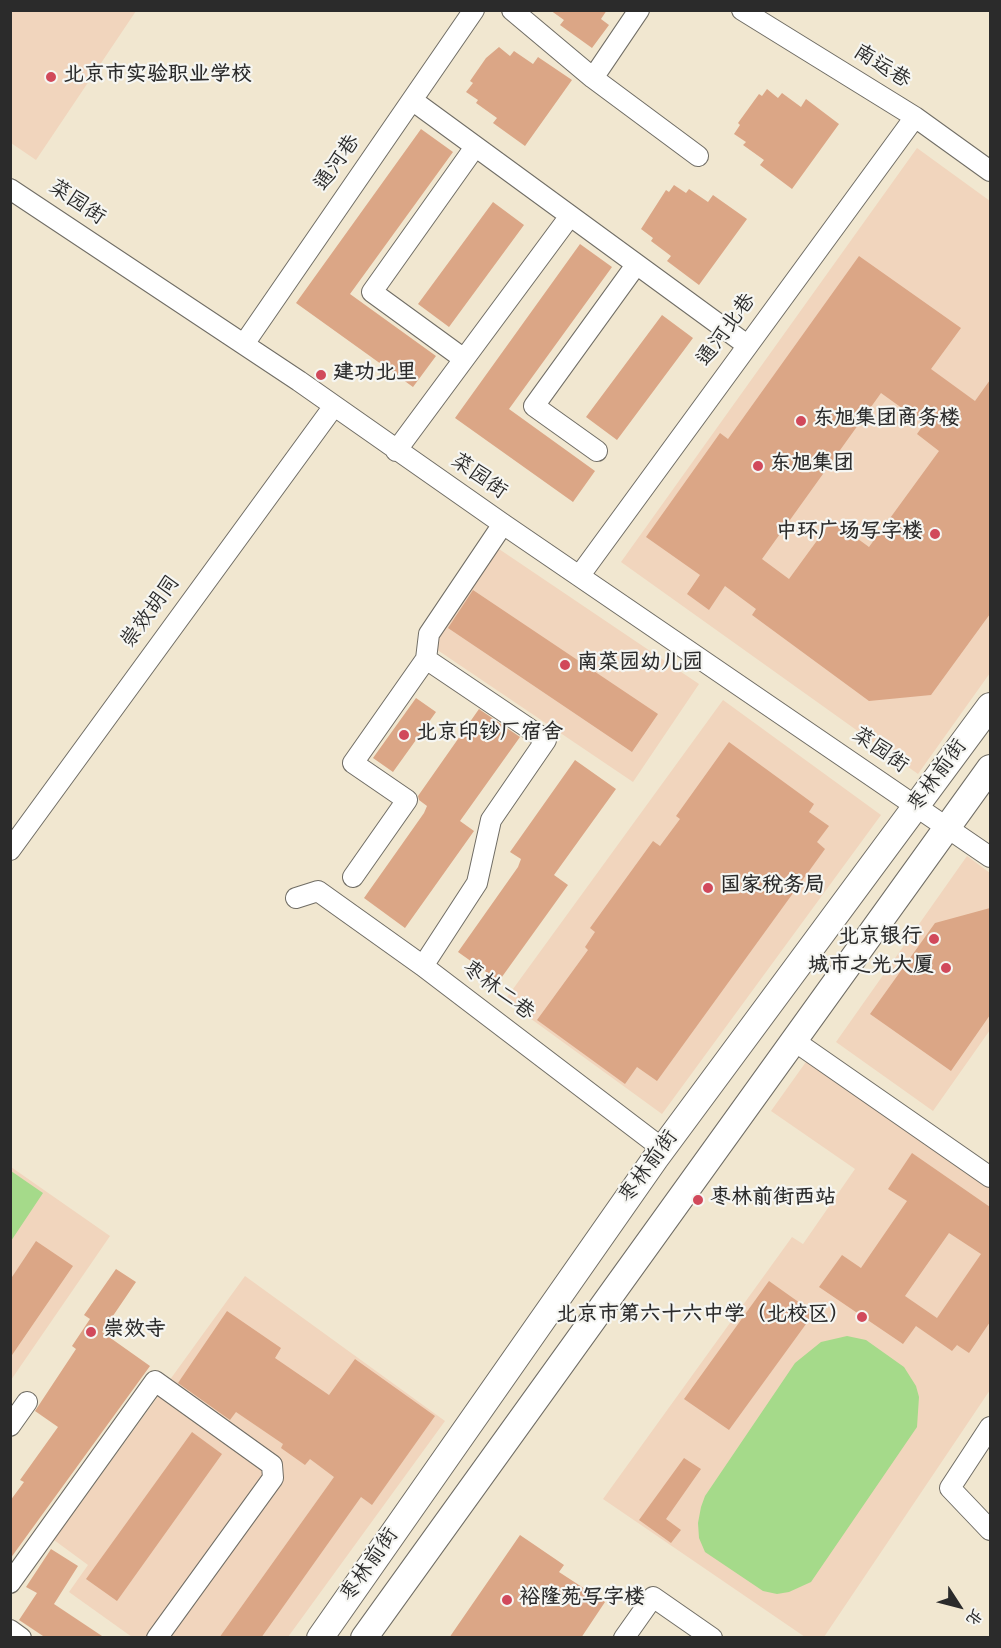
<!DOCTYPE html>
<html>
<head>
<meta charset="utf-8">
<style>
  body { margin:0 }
  #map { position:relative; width:1001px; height:1648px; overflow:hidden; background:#f1e7d0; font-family:"Indie Flower","LXGW WenKai TC",sans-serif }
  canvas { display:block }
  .frame { position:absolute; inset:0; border:12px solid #2b2b2b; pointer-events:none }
  .north { position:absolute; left:929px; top:1576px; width:60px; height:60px; -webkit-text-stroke:4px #f6f6f2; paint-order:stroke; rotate:126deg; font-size:16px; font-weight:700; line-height:24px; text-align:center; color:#2b2b2b }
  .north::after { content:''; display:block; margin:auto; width:21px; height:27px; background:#2b2b2b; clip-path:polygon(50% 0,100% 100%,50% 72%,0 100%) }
</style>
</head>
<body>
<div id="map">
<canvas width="1001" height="1648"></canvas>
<div class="frame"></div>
<div class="north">北</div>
</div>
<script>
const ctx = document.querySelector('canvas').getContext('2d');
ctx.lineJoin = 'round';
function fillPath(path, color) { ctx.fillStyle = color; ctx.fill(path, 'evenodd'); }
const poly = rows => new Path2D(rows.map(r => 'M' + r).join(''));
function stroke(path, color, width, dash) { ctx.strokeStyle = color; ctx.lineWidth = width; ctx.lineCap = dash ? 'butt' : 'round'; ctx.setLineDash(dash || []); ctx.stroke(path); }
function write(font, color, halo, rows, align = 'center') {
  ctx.font = font + ' "Indie Flower","LXGW WenKai TC",sans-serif'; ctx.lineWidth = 4.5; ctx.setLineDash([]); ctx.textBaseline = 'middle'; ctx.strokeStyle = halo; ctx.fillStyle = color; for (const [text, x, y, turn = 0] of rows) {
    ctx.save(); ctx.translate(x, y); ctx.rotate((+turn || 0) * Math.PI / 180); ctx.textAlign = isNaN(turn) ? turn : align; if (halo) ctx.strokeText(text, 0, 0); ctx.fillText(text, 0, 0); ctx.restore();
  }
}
const built = poly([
  [10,11,136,11,36,160,11,143],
  [917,148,990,201,990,673,918,774,621,562],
  [496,547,699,684,633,782,430,645],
  [723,700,881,815,662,1114,505,1000],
  [967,856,990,873,990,1030,933,1111,836,1042],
  [808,1059,990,1187,990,1390,824,1637,805,1637,603,1499,792,1237,803,1244,855,1169,771,1111],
  [11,1167,110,1236,11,1380],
  [245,1276,445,1421,288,1637,132,1637,69,1592,88,1565,54,1540]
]);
const green = poly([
  [11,1171,43,1193,11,1241],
  [847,1336,866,1340,904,1367,916,1386,919,1397,917,1427,811,1582,789,1592,777,1594,763,1591,705,1552,699,1538,698,1523,701,1507,705,1496,795,1363,821,1342]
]);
const building = poly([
  [550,10,607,10,601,19,609,25,592,48,560,25,564,20],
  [499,47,510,56,514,51,533,64,538,57,572,80,525,146,493,123,497,118,476,103,478,100,466,92,473,83,470,81,486,58],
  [767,89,778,98,782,93,801,107,806,99,839,124,792,189,760,165,764,160,743,145,746,142,734,134,740,125,738,123,759,94,762,96],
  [421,129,453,152,350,294,436,356,413,387,296,303],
  [674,185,686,193,689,189,708,202,713,195,747,219,699,285,667,261,671,256,651,241,653,238,641,229,666,190,669,192],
  [493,202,524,225,449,327,418,304],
  [580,244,612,267,509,409,595,471,573,502,455,418],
  [859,256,961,328,931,369,975,401,990,380,990,614,931,695,869,701,752,615,756,609,725,586,709,610,687,594,700,575,646,537,720,433,728,439],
  [881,393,924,424,917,434,939,451,869,547,832,520,789,579,762,559],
  [662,315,693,338,617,440,586,417],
  [473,590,658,714,632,752,448,628],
  [416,698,436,712,393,772,373,758],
  [479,709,520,737,460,821,474,831,405,928,364,898,424,813,427,806,419,800,418,796],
  [729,742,814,804,809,812,829,826,817,842,825,849,657,1081,637,1067,625,1084,537,1020,588,950,585,947,595,932,590,928,653,841,660,846,680,819,676,816],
  [575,760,616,789,554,875,568,885,499,981,458,952,518,867,521,859,510,852],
  [990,908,990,1015,951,1071,870,1014,935,923],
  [912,1153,990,1207,990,1322,969,1353,957,1345,952,1351,916,1326,903,1344,819,1287,842,1255,861,1268,907,1201,888,1189],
  [949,1233,981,1254,937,1318,905,1296],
  [36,1241,73,1266,10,1358,10,1280],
  [116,1269,136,1282,102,1332,150,1366,10,1559,10,1501,24,1482,20,1480,58,1427,35,1411,76,1349,72,1346,90,1319,84,1315],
  [769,1281,814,1313,729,1430,684,1399],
  [227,1311,281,1348,275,1358,329,1395,355,1359,435,1416,372,1505,361,1497,261,1638,219,1638,334,1477,310,1459,305,1465,281,1448,283,1444,236,1412,230,1420,178,1383],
  [192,1432,222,1454,117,1601,86,1579],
  [684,1458,701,1469,666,1519,681,1530,671,1543,639,1520],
  [520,1535,564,1565,559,1572,605,1602,581,1638,449,1638],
  [51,1549,78,1566,54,1604,105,1638,46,1638,19,1620,37,1593,26,1587]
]);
const minor = poly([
  [512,10,593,78],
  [639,10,593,78,698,156],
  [742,10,915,117,990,171],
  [412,100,747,345],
  [10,189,299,381,503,524,990,857],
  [244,344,474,10],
  [464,359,372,292,475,147],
  [396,451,570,216],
  [597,451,534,406,636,265],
  [580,575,915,117],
  [426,659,429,634,503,524],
  [10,850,334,406],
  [353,877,407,800,353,763,426,659,546,740,491,820,477,883,423,966],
  [296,898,318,891,423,966,663,1149],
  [793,1040,990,1177],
  [10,1426,27,1402],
  [990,1427,950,1488,990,1530],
  [10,1583,155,1381,272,1465,273,1478,157,1638],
  [10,1630,21,1638],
  [624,1638,653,1597,712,1638]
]);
const major = poly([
  [320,1638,655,1159,990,706],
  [364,1638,990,768]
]);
const markers = [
  [51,77,6,"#d1495b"],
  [321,375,6,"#d1495b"],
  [801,421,6,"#d1495b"],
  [758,466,6,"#d1495b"],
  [935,534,6,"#d1495b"],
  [565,665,6,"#d1495b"],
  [404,735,6,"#d1495b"],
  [708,888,6,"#d1495b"],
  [934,939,6,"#d1495b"],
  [946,968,6,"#d1495b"],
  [698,1200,6,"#d1495b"],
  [862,1317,6,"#d1495b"],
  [91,1332,6,"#d1495b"],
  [507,1600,6,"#d1495b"]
];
const streetNames = [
  ["南运巷",881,68,32],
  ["通河巷",339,164,-55],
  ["菜园街",76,204,34],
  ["通河北巷",728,331,-54],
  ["菜园街",478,478,35],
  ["崇效胡同",152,613,-54],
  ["菜园街",879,752,35],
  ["枣林前街",939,777,-54],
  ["枣林二巷",497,992,37],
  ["枣林前街",650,1168,-54],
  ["枣林前街",371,1566,-55]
];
const poiNames = [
  ["北京市实验职业学校",63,77],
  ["建功北里",333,375],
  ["东旭集团商务楼",813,421],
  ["东旭集团",770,466],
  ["中环广场写字楼",923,534,"right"],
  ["南菜园幼儿园",577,665],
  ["北京印钞厂宿舍",416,735],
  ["国家税务局",720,888],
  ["北京银行",922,939,"right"],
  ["城市之光大厦",934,968,"right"],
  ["枣林前街西站",710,1200],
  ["北京市第六十六中学（北校区）",850,1317,"right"],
  ["崇效寺",103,1332],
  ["裕隆苑写字楼",519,1600]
];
fillPath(built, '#f1d5bd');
fillPath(green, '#a5da8a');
fillPath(building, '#dba686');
stroke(minor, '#706d65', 22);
stroke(major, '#706d65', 28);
stroke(minor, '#fff', 20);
stroke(major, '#fff', 26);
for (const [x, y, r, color] of markers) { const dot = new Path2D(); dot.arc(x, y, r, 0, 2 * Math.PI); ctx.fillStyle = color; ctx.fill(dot); stroke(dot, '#f6f6f2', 2); }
write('21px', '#2b2b2b', '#f6f6f2', streetNames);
write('bold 21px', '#2b2b2b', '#f6f6f2', poiNames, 'left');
</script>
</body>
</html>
